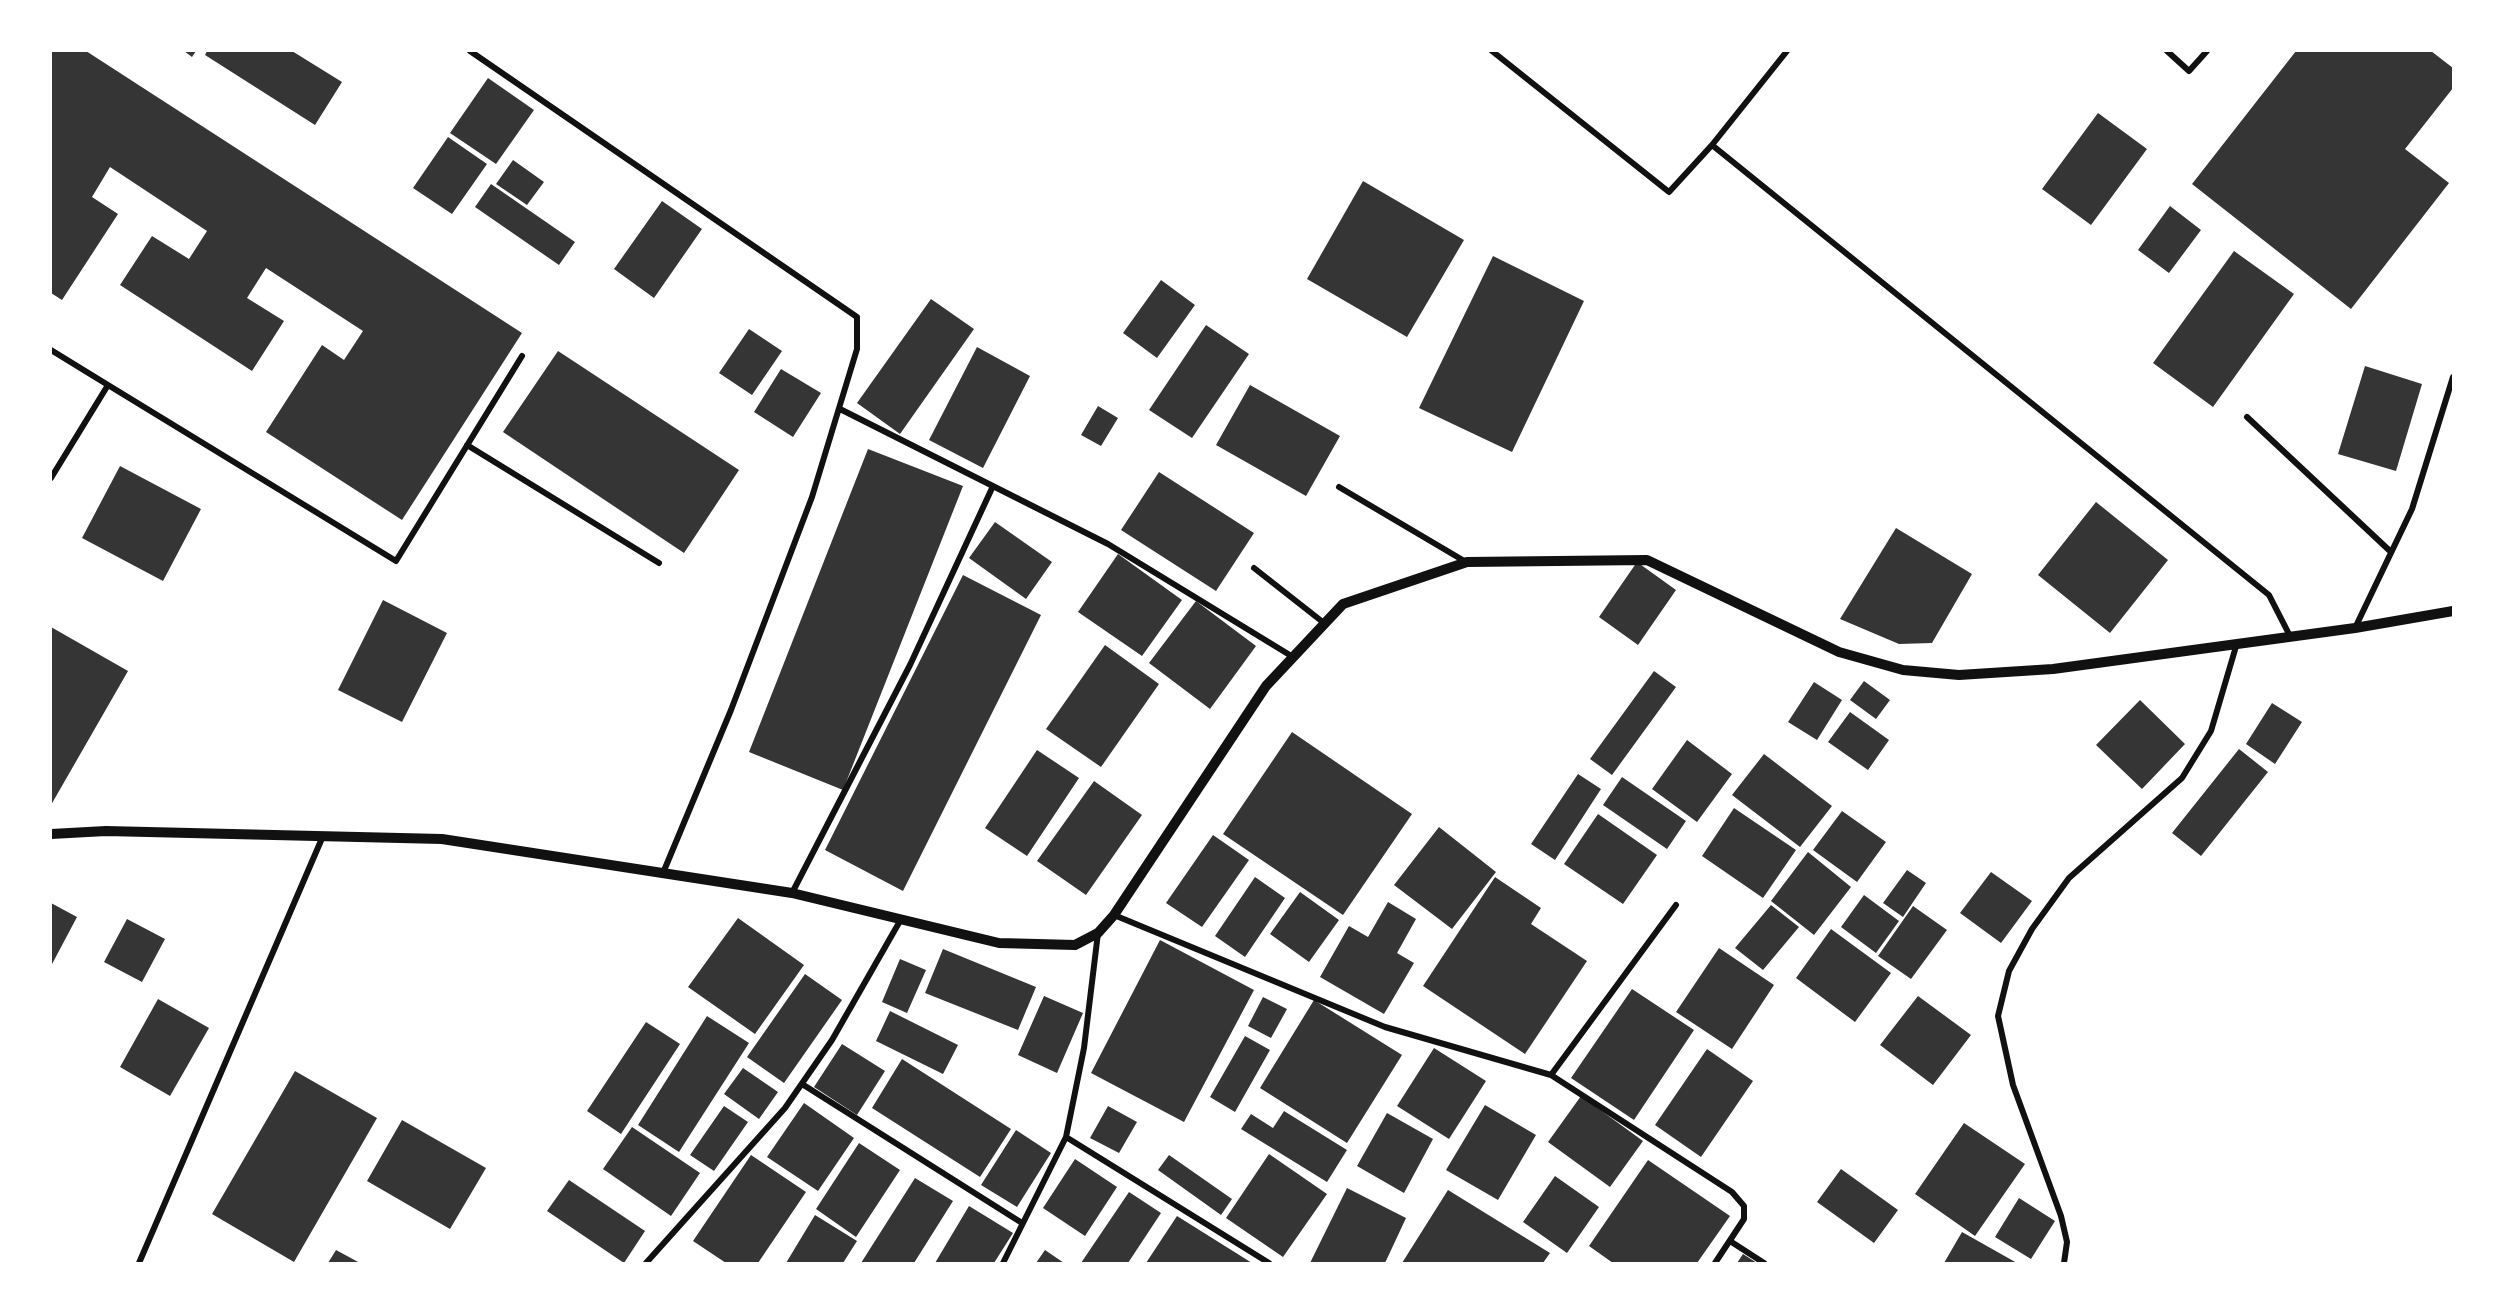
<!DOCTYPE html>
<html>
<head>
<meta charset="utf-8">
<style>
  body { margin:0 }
  #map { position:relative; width:2504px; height:1314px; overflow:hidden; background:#fff; font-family:"DejaVu Sans",sans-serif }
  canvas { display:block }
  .frame { position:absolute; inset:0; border:52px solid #fff; pointer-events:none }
</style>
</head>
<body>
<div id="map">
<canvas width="2504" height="1314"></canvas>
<div class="frame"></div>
</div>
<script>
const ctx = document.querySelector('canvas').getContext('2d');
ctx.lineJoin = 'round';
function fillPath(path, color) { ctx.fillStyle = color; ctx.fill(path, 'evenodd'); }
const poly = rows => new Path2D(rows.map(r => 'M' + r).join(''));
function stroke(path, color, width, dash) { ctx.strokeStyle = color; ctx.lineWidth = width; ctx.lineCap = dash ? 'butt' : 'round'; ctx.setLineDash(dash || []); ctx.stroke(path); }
const building = poly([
  [51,51,86,51,522,333,402,520,266,432,322,345,344,360,363,331,266,268,247,298,284,321,252,371,120,285,152,236,189,259,207,231,110,167,92,197,118,214,62,300,51,293],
  [184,51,196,51,192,57],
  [207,51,292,51,342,82,315,125,205,55],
  [2296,51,2431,51,2453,68,2453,88,2405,149,2449,183,2351,309,2192,184],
  [488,78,534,110,496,164,450,133],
  [2098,113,2147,149,2091,225,2042,189],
  [448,137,487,164,452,214,413,188],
  [513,160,544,182,527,205,496,184],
  [1363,181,1464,240,1407,337,1307,279],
  [491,184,575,242,559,265,475,207],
  [662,201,702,229,654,298,614,269],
  [2170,206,2201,230,2169,273,2138,250],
  [2234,251,2294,294,2213,407,2153,363],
  [1493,256,1584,301,1512,452,1419,408],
  [1161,280,1195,305,1157,358,1123,333],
  [931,299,974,329,900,434,857,403],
  [1206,325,1249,354,1192,438,1149,410],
  [749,329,782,351,752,395,719,373],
  [977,347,1030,376,983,468,929,440],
  [558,351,739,470,684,553,503,432],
  [2365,366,2422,384,2396,471,2338,454],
  [781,369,821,393,793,437,754,412],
  [1250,385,1340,436,1306,496,1216,445],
  [1098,406,1118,418,1101,446,1081,435],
  [868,449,963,486,843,790,749,752],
  [120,466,201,509,163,581,82,538],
  [1159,472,1254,533,1216,591,1121,530],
  [2096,502,2168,560,2110,633,2038,575],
  [995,522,1052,562,1026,599,969,558],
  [1896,528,1972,574,1932,643,1899,644,1840,619],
  [1118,554,1182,600,1142,656,1078,612],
  [1637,562,1676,590,1638,645,1599,617],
  [963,575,1041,615,903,891,825,850],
  [383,600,447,633,402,722,338,690],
  [1196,601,1256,646,1210,709,1149,663],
  [51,627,128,671,51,805],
  [1105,645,1159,684,1101,767,1046,729],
  [1654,671,1676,687,1612,775,1590,759],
  [1864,681,1890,700,1876,719,1850,700],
  [1814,682,1842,700,1817,740,1788,722],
  [2140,700,2185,744,2142,789,2096,745],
  [2272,703,2302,722,2275,764,2246,744],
  [1850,712,1889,740,1868,770,1828,742],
  [1292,732,1412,814,1343,915,1223,834],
  [1687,740,1732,774,1697,822,1652,789],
  [2239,749,2268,772,2201,856,2172,833],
  [1037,750,1079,778,1027,856,985,828],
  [1764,754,1832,806,1800,847,1732,795],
  [1578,774,1601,789,1555,860,1531,844],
  [1622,777,1686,821,1667,849,1603,805],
  [1094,781,1142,815,1086,895,1037,861],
  [1734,808,1796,850,1763,898,1702,856],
  [1842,811,1886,842,1857,882,1813,850],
  [1598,814,1657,855,1623,904,1564,864],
  [1439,827,1496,872,1452,929,1394,885],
  [1213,835,1249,860,1202,927,1166,903],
  [1808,852,1851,887,1814,935,1771,901],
  [1907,870,1926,883,1903,917,1883,903],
  [1991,872,2032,901,2001,943,1960,913],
  [1255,877,1285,898,1245,957,1215,936],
  [1495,877,1541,908,1531,924,1587,961,1525,1054,1423,986],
  [1300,892,1339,920,1309,962,1270,934],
  [1864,895,1899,921,1876,953,1841,927],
  [1388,902,1416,919,1397,953,1414,963,1384,1014,1320,977,1349,926,1368,937],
  [51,903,77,917,51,966],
  [1771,905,1799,927,1763,970,1735,948],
  [1913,906,1947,930,1911,979,1878,956],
  [738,918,804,965,755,1034,688,987],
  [127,919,165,939,142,982,104,962],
  [1831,929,1891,973,1855,1022,1796,978],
  [1160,940,1254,990,1184,1122,1091,1073],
  [1719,948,1774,985,1732,1049,1676,1012],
  [943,949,1036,987,1018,1030,925,993],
  [900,959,926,970,907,1013,882,1002],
  [805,974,842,1000,784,1083,747,1057],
  [1632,989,1694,1030,1634,1120,1571,1078],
  [1044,996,1083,1013,1057,1073,1018,1055],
  [1918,996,1971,1035,1933,1085,1880,1045],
  [1263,997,1287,1009,1271,1038,1248,1026],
  [158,999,209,1028,170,1096,120,1067],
  [1314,1000,1402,1055,1347,1143,1260,1088],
  [890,1011,958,1045,943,1074,876,1041],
  [707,1016,749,1043,679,1152,638,1125],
  [646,1022,680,1044,621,1134,587,1111],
  [1245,1036,1270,1050,1235,1112,1210,1097],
  [842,1044,885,1071,857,1115,814,1087],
  [1434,1048,1486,1081,1449,1139,1397,1106],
  [1707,1049,1753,1081,1701,1157,1655,1125],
  [902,1059,1011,1129,980,1177,872,1108],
  [743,1068,778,1092,759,1119,724,1094],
  [295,1071,377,1118,294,1262,212,1214],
  [1581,1096,1643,1141,1610,1187,1548,1142],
  [804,1103,854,1138,818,1191,767,1157],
  [1485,1105,1536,1135,1498,1200,1446,1170],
  [724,1106,748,1122,714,1171,690,1155],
  [1108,1106,1137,1122,1119,1153,1090,1138],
  [1284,1111,1347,1150,1327,1182,1241,1129,1251,1114,1273,1128],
  [1387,1113,1433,1139,1404,1193,1357,1166],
  [402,1120,486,1168,450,1229,367,1181],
  [1964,1123,2025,1164,1975,1236,1915,1194],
  [632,1127,700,1173,671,1216,603,1169],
  [1016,1130,1051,1153,1017,1207,981,1185],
  [859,1143,900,1170,856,1237,816,1209],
  [1269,1154,1327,1194,1283,1257,1226,1218],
  [751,1155,806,1192,758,1263,726,1263,693,1241],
  [1169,1155,1232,1199,1221,1215,1158,1170],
  [1075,1159,1117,1187,1085,1236,1043,1208],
  [1648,1160,1730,1216,1697,1263,1613,1263,1589,1246],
  [1841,1169,1898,1210,1874,1243,1817,1202],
  [1555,1176,1599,1207,1567,1253,1523,1222],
  [915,1178,953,1201,914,1263,861,1263],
  [569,1180,645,1231,624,1263,547,1211],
  [1347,1188,1406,1218,1385,1263,1310,1263],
  [1448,1190,1550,1253,1543,1263,1402,1263],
  [1129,1192,1161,1213,1128,1263,1081,1263],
  [2019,1198,2055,1221,2031,1259,1995,1237],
  [969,1206,1013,1233,994,1263,935,1263],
  [815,1215,857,1241,843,1263,786,1263],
  [1177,1216,1252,1263,1146,1263],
  [1962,1232,2017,1263,1944,1263],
  [336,1250,360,1263,328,1263],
  [1045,1250,1064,1263,1036,1263],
  [1743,1254,1757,1263,1737,1263]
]);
const minor = poly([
  [470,51,857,317,857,349,812,497,731,710,663,873],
  [1492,51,1669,192,1712,145,1787,51],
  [2167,51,2189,71,2207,51],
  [1712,145,2269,595,2290,636],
  [51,350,108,385],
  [840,409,1108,544,1293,657],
  [2247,417,2391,552],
  [467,445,659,563],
  [51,478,108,385,396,561,522,356],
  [1339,487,1466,562],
  [1254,568,1324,623],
  [2355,628,2412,509,2453,377],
  [792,893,910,665,993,486],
  [1114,915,1385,1027,1551,1075,1732,1192,1744,1206,1744,1219,1715,1263],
  [1551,1075,1676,905],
  [802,1084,1022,1223],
  [1066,1137,1269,1263],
  [1730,1241,1764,1263],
  [139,1263,323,836],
  [646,1263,785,1108,832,1040,900,921],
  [1003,1263,1066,1137,1084,1048,1098,933],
  [2064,1263,2067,1242,2061,1216,2013,1085,1998,1016,2009,971,2032,929,2069,878,2182,778,2211,731,2237,643]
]);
const tertiary = poly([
  [51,834,106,831,442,839,792,893,999,943,1075,945,1098,933,1114,915,1266,686,1343,604,1467,562,1647,560,1839,652,1903,670,1959,675,2053,669,2355,628,2453,611]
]);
fillPath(building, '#353535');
stroke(minor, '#111', 6);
stroke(tertiary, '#111', 10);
</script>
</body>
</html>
